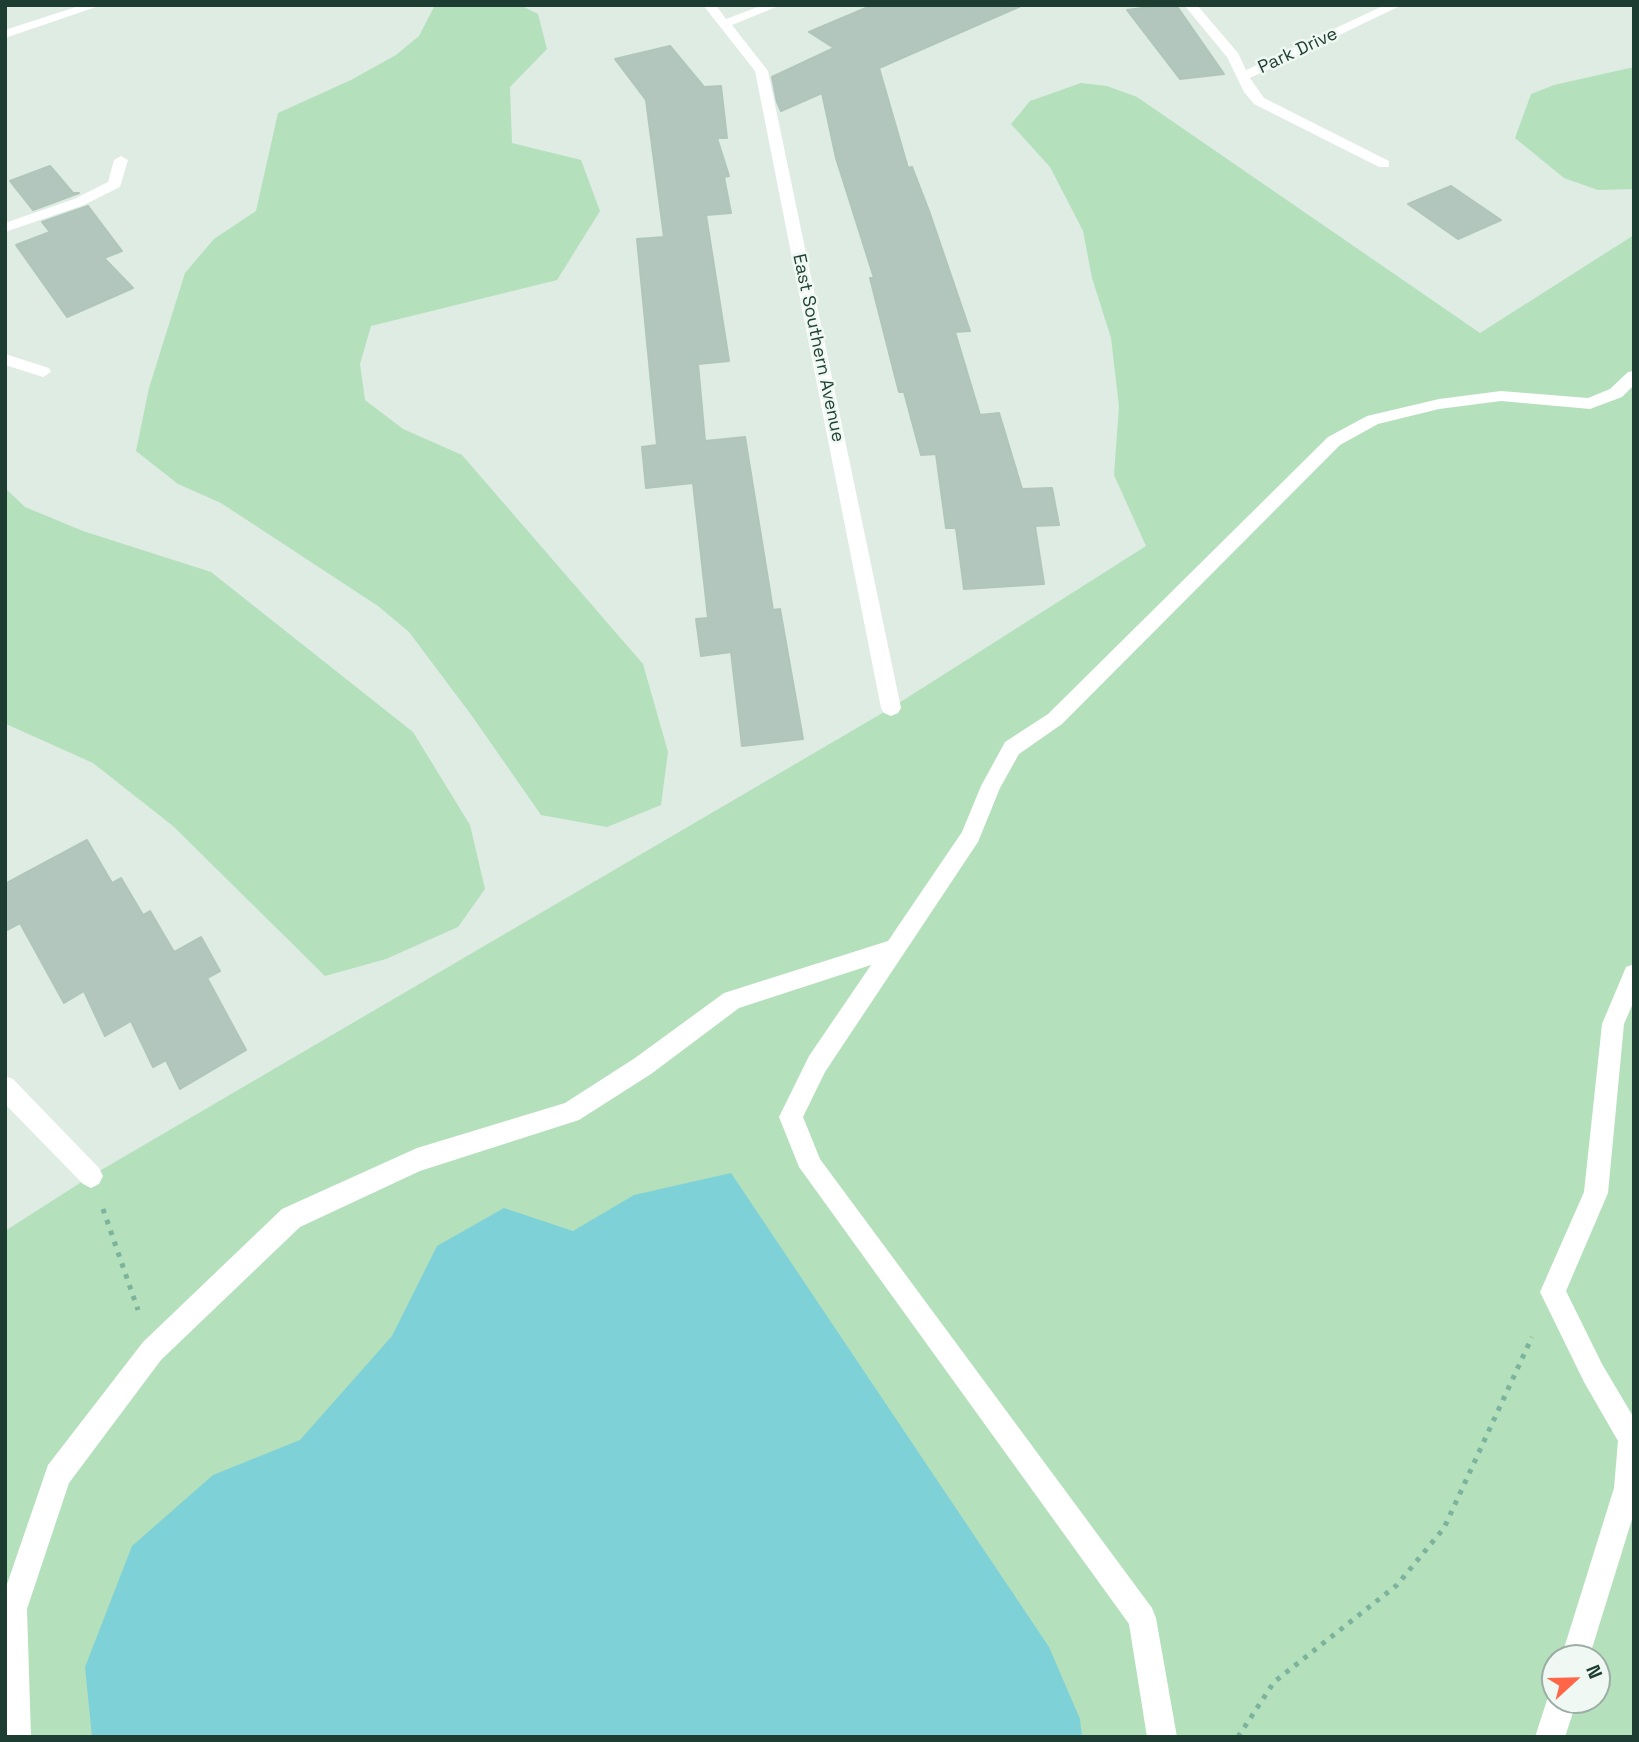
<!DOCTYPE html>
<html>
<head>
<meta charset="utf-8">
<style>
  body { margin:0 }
  #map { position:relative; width:1639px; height:1742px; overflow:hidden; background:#deece4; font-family:"Space Grotesk",sans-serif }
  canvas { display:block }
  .frame { position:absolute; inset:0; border:7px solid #1d3d32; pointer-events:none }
  .north { position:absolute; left:1541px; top:1644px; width:70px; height:70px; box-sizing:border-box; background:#eff8f2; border:2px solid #9bada5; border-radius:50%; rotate:68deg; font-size:19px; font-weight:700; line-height:28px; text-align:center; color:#1d3d32 }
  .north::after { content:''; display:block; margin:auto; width:24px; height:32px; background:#ff6648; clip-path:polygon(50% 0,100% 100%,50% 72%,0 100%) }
</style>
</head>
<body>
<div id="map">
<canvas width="1639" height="1742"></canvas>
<div class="frame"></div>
<div class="north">N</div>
</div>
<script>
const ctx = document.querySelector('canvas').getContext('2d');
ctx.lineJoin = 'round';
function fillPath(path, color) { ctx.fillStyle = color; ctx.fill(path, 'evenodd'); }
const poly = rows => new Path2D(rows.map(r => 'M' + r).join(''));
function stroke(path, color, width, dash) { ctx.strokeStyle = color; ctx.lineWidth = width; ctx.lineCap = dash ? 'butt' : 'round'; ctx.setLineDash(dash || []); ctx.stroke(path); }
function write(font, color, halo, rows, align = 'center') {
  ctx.font = font + ' "Space Grotesk",sans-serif'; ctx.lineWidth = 5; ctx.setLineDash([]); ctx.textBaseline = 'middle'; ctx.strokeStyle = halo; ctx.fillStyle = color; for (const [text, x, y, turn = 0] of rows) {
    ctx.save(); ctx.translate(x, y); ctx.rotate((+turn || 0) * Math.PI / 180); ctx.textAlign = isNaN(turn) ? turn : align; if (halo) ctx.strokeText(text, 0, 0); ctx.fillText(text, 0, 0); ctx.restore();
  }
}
const green = poly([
  [435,5,520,5,538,14,547,49,510,87,512,143,581,160,600,211,557,280,371,326,360,364,365,400,403,429,462,455,643,664,668,752,661,805,607,827,541,815,472,716,409,632,378,606,221,503,178,484,136,451,149,388,185,273,214,239,256,211,278,113,351,80,396,55,419,36],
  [1634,67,1634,189,1598,190,1564,178,1515,138,1531,94,1554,85],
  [1081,83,1107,86,1137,97,1480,333,1634,235,1634,1737,5,1737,5,1231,91,1176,891,708,1146,546,1114,475,1119,406,1111,338,1092,278,1083,231,1050,167,1011,124,1030,101],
  [1555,1658,1597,1658,1597,1700,1555,1700],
  [5,488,25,507,83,531,211,572,413,732,470,825,485,889,458,927,386,959,325,976,173,826,93,763,6,724]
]);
const water = poly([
  [731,1173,1049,1647,1080,1719,1082,1737,92,1737,85,1667,132,1546,213,1475,300,1440,392,1336,437,1246,504,1208,573,1231,634,1195]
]);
const building = poly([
  [873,5,1023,5,879,68,908,168,912,167,929,211,970,331,955,332,980,415,999,413,1022,489,1052,488,1059,525,1035,526,1044,584,964,589,956,528,946,528,936,454,921,455,904,392,899,392,870,278,874,278,836,158,822,93,781,111,777,102,772,77,834,48,809,32,873,5],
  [1164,5,1176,5,1224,74,1180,79,1127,10,1164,5],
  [670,46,704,87,721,86,727,138,717,138,729,176,724,177,731,213,706,215,729,361,698,364,705,441,745,437,773,610,780,609,803,739,742,746,731,652,701,656,696,619,708,618,693,483,646,488,642,447,657,445,637,239,664,237,646,100,615,59,670,46],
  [50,166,73,193,79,193,33,210,10,181,50,166],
  [1451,186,1501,220,1458,239,1408,204,1451,186],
  [88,206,122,251,104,258,133,288,67,317,16,245,50,232,42,222,88,206],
  [87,840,112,883,121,878,143,915,150,911,174,952,201,937,220,971,207,978,246,1050,180,1089,166,1060,153,1067,131,1021,105,1036,84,991,64,1003,20,923,5,931,5,884,87,840]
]);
const path = poly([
  [103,1209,138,1310],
  [1238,1737,1274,1682,1397,1585,1444,1528,1532,1337]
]);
const service = poly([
  [121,156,128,160,120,187,84,205,5,232,5,223,74,199,108,182,114,160,121,156],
  [1634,371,1634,385,1622,397,1590,409,1501,401,1439,409,1378,424,1340,445,1062,724,1019,754,1000,788,978,842,825,1072,803,1117,820,1159,1152,1608,1156,1618,1177,1737,1147,1737,1129,1624,799,1167,779,1117,809,1056,871,965,739,1008,651,1074,579,1120,420,1171,300,1227,161,1360,69,1483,27,1609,31,1737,5,1737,5,1590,48,1465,143,1342,282,1209,417,1148,565,1103,635,1058,724,993,888,941,962,832,981,786,1005,742,1048,714,1328,437,1367,416,1439,399,1501,391,1588,398,1610,389,1628,372,1634,371],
  [1634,964,1634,1001,1624,1024,1608,1193,1566,1291,1602,1364,1634,1418,1634,1513,1589,1658,1561,1658,1614,1488,1618,1441,1584,1382,1540,1292,1584,1192,1602,1024,1626,967,1634,964],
  [1555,1688,1555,1700,1577,1700,1565,1737,1535,1737,1547,1700,1555,1688]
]);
const minor = poly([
  [82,5,102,5,5,38,5,30,82,5],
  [703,5,716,5,726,19,763,5,781,5,732,25,768,71,901,708,898,713,891,716,884,713,881,708,755,71,703,5],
  [1184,5,1197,5,1238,53,1246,70,1385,5,1402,5,1250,78,1264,98,1389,161,1389,167,1379,167,1254,104,1244,92,1227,57,1184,5],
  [5,354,49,368,51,372,43,377,5,365,5,354],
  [5,1076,13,1079,99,1168,103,1176,99,1184,91,1188,83,1184,5,1104,5,1076]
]);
const farStreetnames = [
  ["Park Drive",1298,51,-25],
  ["East Southern Avenue",818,348,78]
];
fillPath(green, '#b4e0bc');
fillPath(water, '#7fd1d8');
fillPath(building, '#b3c6bd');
stroke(building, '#b0c6bb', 2);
stroke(path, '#7bb39d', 5, [4.5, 7]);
fillPath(service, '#fff');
fillPath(minor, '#fff');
write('18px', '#1d3d32', '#eff8f2', farStreetnames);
</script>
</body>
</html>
